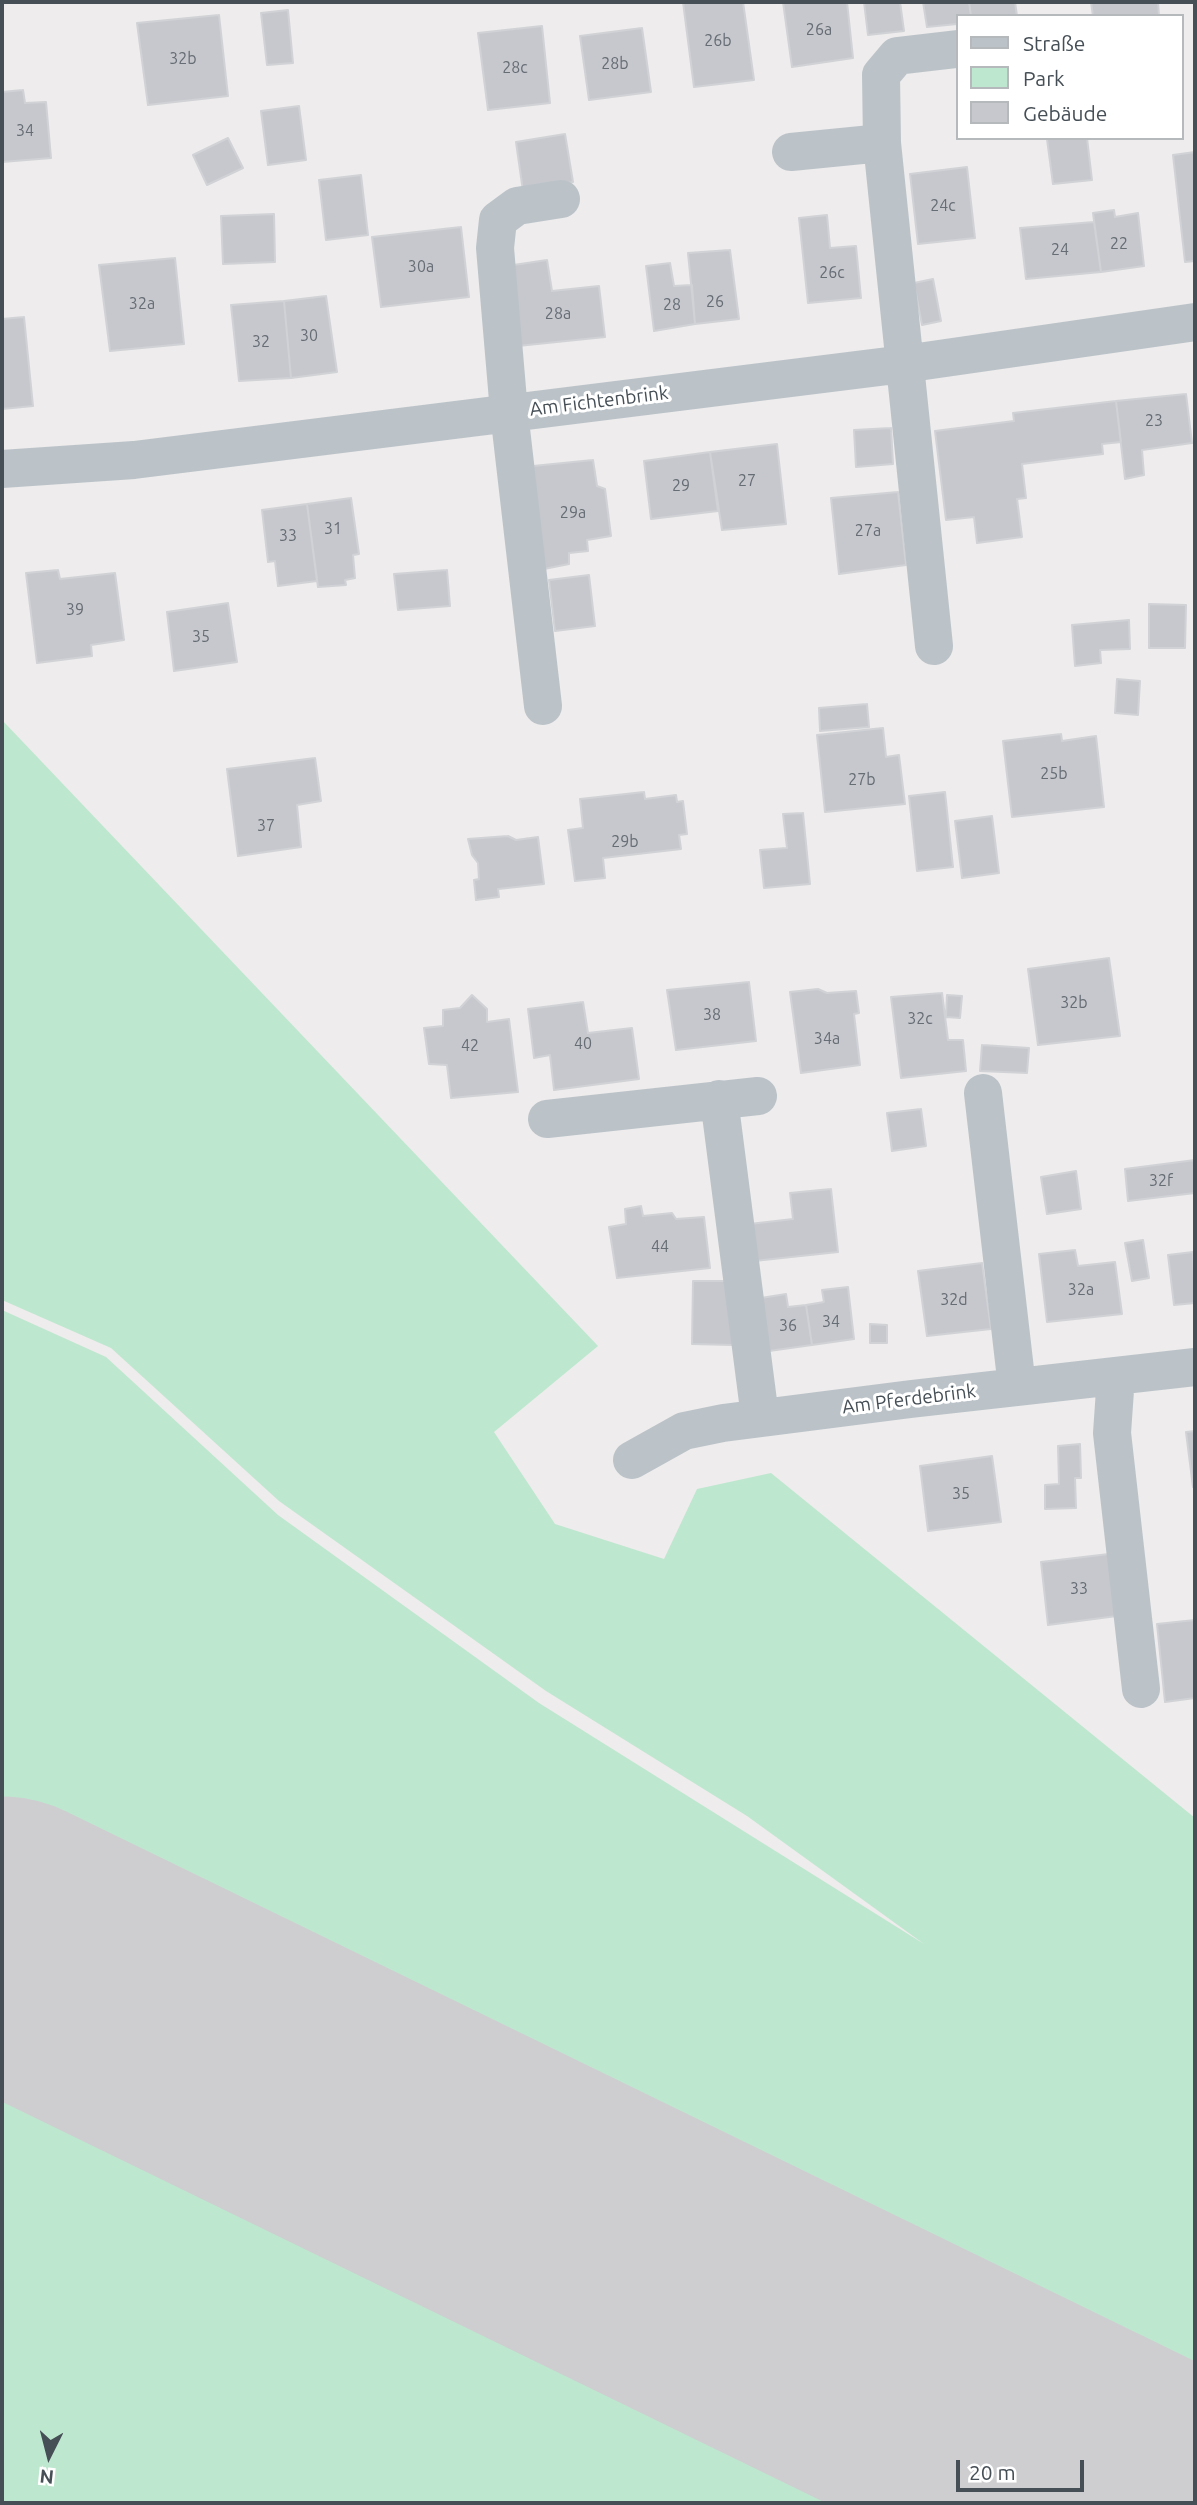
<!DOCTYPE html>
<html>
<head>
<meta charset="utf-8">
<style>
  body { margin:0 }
  #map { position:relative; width:1197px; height:2505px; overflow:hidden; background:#eeecec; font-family:Ubuntu,sans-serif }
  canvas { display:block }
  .frame { position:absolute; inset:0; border:4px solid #464f56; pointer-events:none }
  .legend { position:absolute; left:956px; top:14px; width:228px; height:126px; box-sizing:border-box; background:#fff; border:2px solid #b5b9bb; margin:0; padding:9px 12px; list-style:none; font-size:21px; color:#464f56 }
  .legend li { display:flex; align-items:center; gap:14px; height:35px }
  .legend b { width:35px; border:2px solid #b5b9bb }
  .north { position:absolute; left:14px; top:2421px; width:70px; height:70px; -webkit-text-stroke:5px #fff; paint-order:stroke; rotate:186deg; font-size:19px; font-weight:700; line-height:28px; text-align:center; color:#464f56 }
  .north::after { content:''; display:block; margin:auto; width:24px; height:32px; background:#464f56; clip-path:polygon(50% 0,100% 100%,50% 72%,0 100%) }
  .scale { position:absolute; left:956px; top:2460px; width:128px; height:32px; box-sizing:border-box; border:4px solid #464f56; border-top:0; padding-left:9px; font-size:21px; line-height:24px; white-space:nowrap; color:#464f56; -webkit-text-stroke:5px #fff; paint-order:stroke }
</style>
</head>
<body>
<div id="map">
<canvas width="1197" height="2505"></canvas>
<div class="frame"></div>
<ul class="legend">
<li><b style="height:9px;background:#bbc3c9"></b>Straße</li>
<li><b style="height:19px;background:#bee7cf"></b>Park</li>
<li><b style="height:19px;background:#c7c8ce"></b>Gebäude</li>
</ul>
<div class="north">N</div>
<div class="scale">20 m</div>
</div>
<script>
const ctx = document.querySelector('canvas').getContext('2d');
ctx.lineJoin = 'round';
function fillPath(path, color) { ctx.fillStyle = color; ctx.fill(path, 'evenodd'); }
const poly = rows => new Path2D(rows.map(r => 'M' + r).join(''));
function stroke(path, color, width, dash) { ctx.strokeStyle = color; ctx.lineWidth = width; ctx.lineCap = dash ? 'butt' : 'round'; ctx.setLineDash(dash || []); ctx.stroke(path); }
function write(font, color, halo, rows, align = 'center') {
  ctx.font = font + ' Ubuntu,sans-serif'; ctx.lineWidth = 6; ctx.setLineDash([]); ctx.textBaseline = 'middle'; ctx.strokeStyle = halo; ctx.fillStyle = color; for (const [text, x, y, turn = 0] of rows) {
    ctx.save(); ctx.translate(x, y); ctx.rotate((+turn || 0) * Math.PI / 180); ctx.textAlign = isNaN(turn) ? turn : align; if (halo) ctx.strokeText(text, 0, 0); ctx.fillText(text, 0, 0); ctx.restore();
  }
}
const green = poly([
  [2,720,598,1346,494,1432,555,1524,664,1559,697,1489,771,1473,1195,1818,1195,2503,2,2503,2,1310,106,1357,278,1515,539,1703,924,1944,747,1816,546,1691,279,1501,111,1348,2,1300]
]);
const runway = poly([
  [2,1941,1156,2503]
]);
const building = poly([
  [683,2,743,2,754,80,694,87,683,2],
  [783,2,847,2,853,58,792,67,783,2],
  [864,2,900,2,904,31,868,35,864,2],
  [923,2,969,2,971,16,957,16,957,24,927,27,923,2],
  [969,2,1015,2,1017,16,971,16,969,2],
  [1091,2,1158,2,1159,16,1093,16,1091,2],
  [288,10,293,63,267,65,261,13,288,10],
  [219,15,228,96,148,105,137,23,219,15],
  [542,26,550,103,488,110,478,33,542,26],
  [642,28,651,92,589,100,580,36,642,28],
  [23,90,25,103,46,102,51,158,2,162,2,92,23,90],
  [299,106,306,160,268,165,261,111,299,106],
  [565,134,573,182,523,191,516,142,565,134],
  [228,138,243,168,207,185,193,155,228,138],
  [1087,138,1092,180,1053,184,1047,139,1087,138],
  [1195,152,1195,261,1185,262,1173,155,1195,152],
  [967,167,975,238,918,244,910,174,967,167],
  [361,175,368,235,326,240,319,180,361,175],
  [1114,210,1115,217,1138,213,1144,266,1101,272,1093,213,1114,210],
  [274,214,275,262,223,264,221,216,274,214],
  [827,215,830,248,856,246,861,298,808,303,799,218,827,215],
  [1094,222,1101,272,1026,279,1020,228,1094,222],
  [461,227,469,297,381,307,372,237,461,227],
  [730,250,739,319,695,324,688,253,730,250],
  [175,258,184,344,110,351,99,265,175,258],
  [547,260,552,291,599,286,605,337,518,346,507,266,547,260],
  [670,263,674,286,692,285,695,324,654,331,646,266,670,263],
  [933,279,941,321,922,325,914,283,933,279],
  [326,296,337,372,291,378,284,301,326,296],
  [284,301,291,378,239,381,231,305,284,301],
  [24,317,33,406,2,409,2,319,24,317],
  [1186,394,1192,443,1142,450,1144,475,1125,479,1116,401,1186,394],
  [1116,401,1121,442,1102,444,1103,454,1022,464,1026,498,1017,499,1022,537,977,543,974,517,946,520,935,431,1014,421,1013,413,1116,401],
  [891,428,893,464,856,467,854,430,891,428],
  [777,444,786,524,722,530,710,452,777,444],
  [710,452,718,511,651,519,644,461,710,452],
  [593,460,597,486,605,489,611,536,587,540,588,551,569,553,569,564,544,569,533,466,593,460],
  [898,492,906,565,839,574,831,498,898,492],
  [351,498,359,554,353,555,355,578,345,580,346,585,318,587,307,504,351,498],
  [307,504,317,581,278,586,275,561,268,562,262,510,307,504],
  [58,570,60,579,115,573,124,640,91,645,92,656,37,663,26,573,58,570],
  [447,570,450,606,398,610,394,574,447,570],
  [589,575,595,626,555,631,549,580,589,575],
  [228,603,237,662,174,671,167,612,228,603],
  [1149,604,1186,605,1185,648,1149,648,1149,604],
  [1129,620,1130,649,1100,650,1101,663,1075,666,1072,625,1129,620],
  [1117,679,1140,681,1138,715,1115,713,1117,679],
  [867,704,869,727,820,731,819,708,867,704],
  [883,728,886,757,899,755,905,804,825,812,817,735,883,728],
  [1061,734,1062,741,1096,736,1104,807,1012,817,1003,741,1061,734],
  [315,758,321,801,297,805,301,847,238,856,227,769,315,758],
  [644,792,645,799,676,795,677,802,683,801,687,834,679,835,681,849,603,858,605,878,575,881,568,830,583,828,580,799,644,792],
  [945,792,953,867,917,871,909,796,945,792],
  [803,813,810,884,764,888,760,850,787,848,783,814,803,813],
  [992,816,999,873,962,878,955,821,992,816],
  [508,836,516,840,538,837,544,884,498,889,499,897,476,900,474,880,479,879,478,863,472,855,468,839,508,836],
  [1109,958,1120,1036,1038,1045,1028,969,1109,958],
  [749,982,756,1041,676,1050,667,990,749,982],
  [818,989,827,993,856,991,859,1013,854,1014,860,1065,801,1073,790,992,818,989],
  [942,993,948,1040,963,1040,966,1071,901,1078,891,997,942,993],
  [472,995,487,1009,487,1022,509,1019,518,1092,451,1098,447,1065,429,1064,424,1028,443,1026,443,1010,460,1008,472,995],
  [947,995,962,996,960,1018,946,1017,947,995],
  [583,1002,588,1033,632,1028,639,1079,554,1090,550,1055,534,1058,528,1009,583,1002],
  [982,1045,1029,1048,1027,1073,980,1071,982,1045],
  [921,1109,926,1146,892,1151,887,1113,921,1109],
  [1195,1160,1195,1193,1128,1201,1125,1169,1195,1160],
  [1076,1171,1081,1209,1047,1214,1041,1177,1076,1171],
  [831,1189,838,1252,745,1262,741,1225,793,1219,790,1193,831,1189],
  [641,1206,643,1216,672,1213,676,1219,704,1217,710,1268,617,1278,609,1227,626,1224,625,1209,641,1206],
  [1143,1240,1149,1278,1132,1281,1125,1243,1143,1240],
  [1075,1250,1078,1266,1115,1262,1122,1314,1047,1322,1039,1254,1075,1250],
  [1193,1252,1195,1303,1174,1305,1168,1255,1193,1252],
  [982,1263,991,1329,927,1336,918,1271,982,1263],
  [693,1281,733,1281,733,1345,692,1344,693,1281],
  [848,1287,854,1339,812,1345,806,1305,824,1302,822,1290,848,1287],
  [786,1294,788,1307,806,1305,812,1345,769,1351,761,1298,786,1294],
  [870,1324,887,1325,887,1343,870,1343,870,1324],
  [1195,1431,1195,1487,1193,1487,1186,1432,1195,1431],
  [1080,1444,1081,1478,1075,1478,1076,1508,1045,1509,1045,1485,1059,1484,1058,1446,1080,1444],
  [992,1456,1001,1522,928,1531,920,1466,992,1456],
  [1109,1554,1117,1616,1048,1625,1041,1562,1109,1554],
  [1195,1620,1195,1698,1165,1702,1157,1624,1195,1620]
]);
const minor = poly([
  [882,143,881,75,897,56,957,49],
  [791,152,882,143,934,646],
  [2,469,134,460,904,364,1195,322],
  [543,706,509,412,495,248,498,220,517,206,561,199],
  [983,1093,1017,1387],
  [719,1099,760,1417],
  [547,1119,758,1096],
  [1116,1376,1112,1433,1141,1689],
  [632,1460,684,1431,723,1423,911,1399,1195,1367]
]);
const numberNames = [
  ["26a",819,30],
  ["26b",718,41],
  ["32b",183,59],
  ["28b",615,64],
  ["28c",515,68],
  ["34",25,131],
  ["24c",943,206],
  ["22",1119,244],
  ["24",1060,250],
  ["30a",421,267],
  ["26c",832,273],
  ["26",715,302],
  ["32a",142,304],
  ["28",672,305],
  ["28a",558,314],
  ["30",309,336],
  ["32",261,342],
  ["23",1154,421],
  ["27",747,481],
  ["29",681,486],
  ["29a",573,513],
  ["31",333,529],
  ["27a",868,531],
  ["33",288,536],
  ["39",75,610],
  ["35",201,637],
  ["25b",1054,774],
  ["27b",862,780],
  ["37",266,826],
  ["29b",625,842],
  ["32b",1074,1003],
  ["38",712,1015],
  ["32c",920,1019],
  ["34a",827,1039],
  ["40",583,1044],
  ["42",470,1046],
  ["32f",1161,1181],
  ["44",660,1247],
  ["32a",1081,1290],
  ["32d",954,1300],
  ["34",831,1322],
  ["36",788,1326],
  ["35",961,1494],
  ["33",1079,1589]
];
const streetNames = [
  ["Am Fichtenbrink",599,401,-7],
  ["Am Pferdebrink",909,1399,-7]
];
fillPath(green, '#bee7cf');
stroke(runway, '#ceced0', 289);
fillPath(building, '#c7c8ce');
stroke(building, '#d0d2d6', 2);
stroke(minor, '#bbc3c9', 38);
write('16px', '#666d74', null, numberNames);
write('19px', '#464f56', '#fff', streetNames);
</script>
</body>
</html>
